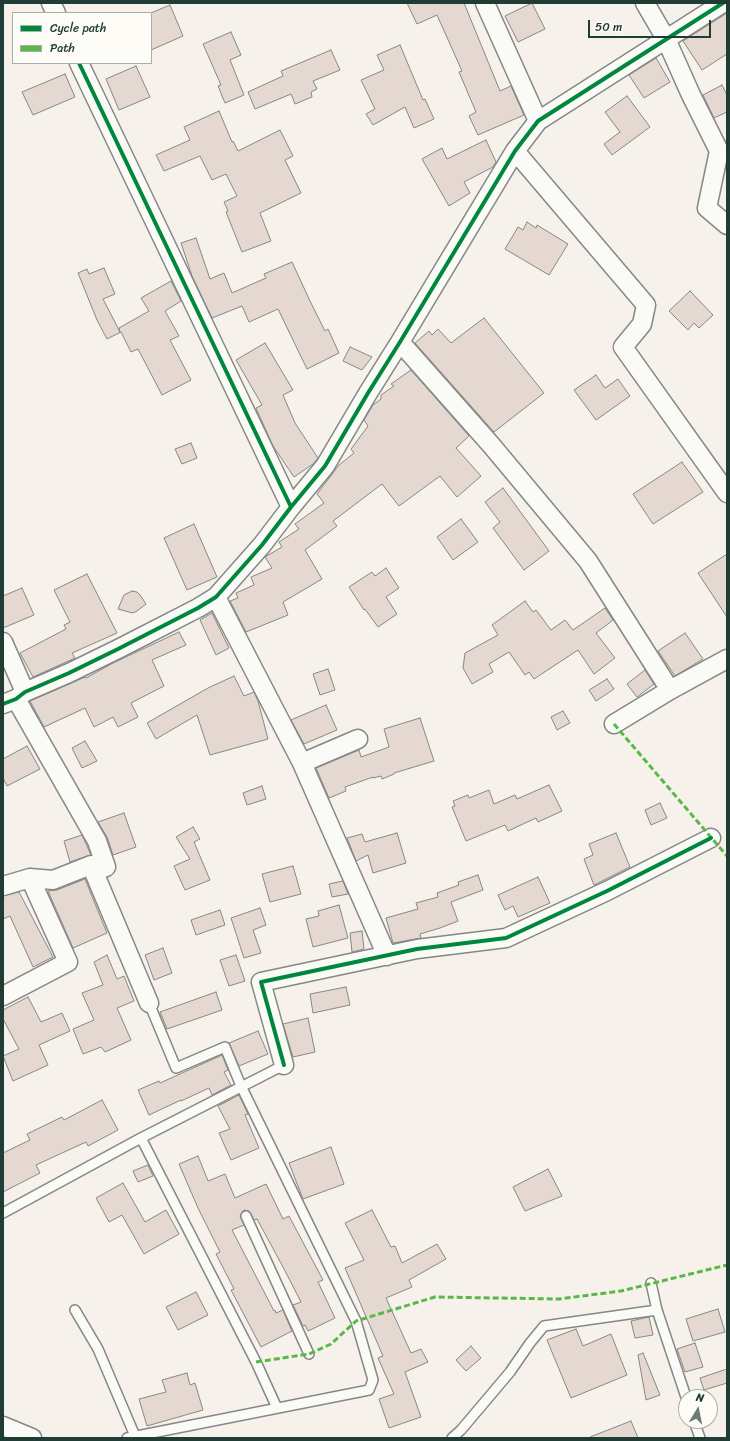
<!DOCTYPE html>
<html>
<head>
<meta charset="utf-8">
<style>
  body { margin:0 }
  #map { position:relative; width:730px; height:1441px; overflow:hidden; background:#f6f1eb; font-family:Sriracha,sans-serif }
  canvas { display:block }
  .frame { position:absolute; inset:0; border:4px solid #1f3d34; pointer-events:none }
  .legend { position:absolute; left:12px; top:12px; width:140px; height:52px; box-sizing:border-box; background:#fdfcf7; border:1px solid #a4b0a9; margin:0; padding:5px 7px; list-style:none; font-size:12px; color:#1f3d34 }
  .legend li { display:flex; align-items:center; gap:8px; height:20px }
  .legend b { width:20px; border:1px solid #a4b0a9 }
  .north { position:absolute; left:678px; top:1389px; width:40px; height:40px; box-sizing:border-box; background:#fdfcf7; border:1px solid #a4b0a9; border-radius:50%; rotate:10deg; font-size:11px; font-weight:700; line-height:16px; text-align:center; color:#1f3d34 }
  .north::after { content:''; display:block; margin:auto; width:14px; height:18px; background:#6a7c74; clip-path:polygon(50% 0,100% 100%,50% 72%,0 100%) }
  .scale { position:absolute; left:588px; top:20px; width:123px; height:18px; box-sizing:border-box; border:2px solid #1f3d34; border-top:0; padding-left:5px; font-size:12px; line-height:14px; white-space:nowrap; color:#1f3d34; -webkit-text-stroke:3px #fdfcf7; paint-order:stroke }
</style>
</head>
<body>
<div id="map">
<canvas width="730" height="1441"></canvas>
<div class="frame"></div>
<ul class="legend">
<li><b style="height:5px;background:#00873e"></b>Cycle path</li>
<li><b style="height:5px;background:#58b947"></b>Path</li>
</ul>
<div class="north">N</div>
<div class="scale">50 m</div>
</div>
<script>
const ctx = document.querySelector('canvas').getContext('2d');
ctx.lineJoin = 'round';
function fillPath(path, color) { ctx.fillStyle = color; ctx.fill(path, 'evenodd'); }
const poly = rows => new Path2D(rows.map(r => 'M' + r).join(''));
function stroke(path, color, width, dash) { ctx.strokeStyle = color; ctx.lineWidth = width; ctx.lineCap = dash ? 'butt' : 'round'; ctx.setLineDash(dash || []); ctx.stroke(path); }
const building = poly([
  [407,3,464,3,500,91,511,86,524,115,478,135,469,116,476,112,459,72,462,71,437,15,417,24,407,3],
  [532,3,545,29,518,42,505,16,532,3],
  [170,5,183,36,151,50,151,13,170,5],
  [727,13,727,54,702,70,683,41,727,13],
  [231,32,241,55,230,60,244,95,225,103,218,86,221,85,203,44,231,32],
  [400,45,423,100,425,99,434,119,414,128,405,107,373,125,366,114,375,109,361,80,384,70,377,55,400,45],
  [331,50,340,70,313,81,317,89,311,92,312,97,295,104,291,94,255,109,248,92,283,76,281,71,331,50],
  [656,58,670,82,644,98,629,75,656,58],
  [136,66,150,97,119,110,106,79,136,66],
  [65,74,75,97,33,115,22,92,65,74],
  [722,85,727,95,727,112,714,118,703,95,722,85],
  [627,96,650,127,612,155,604,144,620,132,605,112,627,96],
  [219,111,232,142,233,141,238,151,280,130,293,156,285,160,301,193,260,213,271,241,242,252,226,212,228,211,224,202,237,196,226,174,212,180,200,156,164,171,156,155,190,140,184,127,219,111],
  [486,140,496,162,493,167,464,182,470,193,449,206,422,159,442,148,447,159,486,140],
  [527,222,536,228,537,225,568,244,549,275,505,249,518,227,523,230,527,222],
  [196,238,210,279,224,273,232,293,266,278,264,274,292,262,310,301,325,331,328,329,339,353,307,369,278,309,249,322,242,306,212,318,192,276,181,243,196,238],
  [104,268,115,294,103,299,120,332,119,328,149,311,141,298,171,281,181,301,165,311,179,336,170,340,191,380,162,395,138,349,131,352,121,332,107,339,97,320,78,273,87,269,89,274,104,268],
  [690,291,713,315,699,328,694,323,688,330,669,311,690,291],
  [484,318,544,393,494,432,415,343,429,331,432,335,438,329,451,343,484,318],
  [265,343,293,390,283,395,295,423,318,458,313,464,294,477,273,446,256,408,262,405,236,360,265,343],
  [350,347,372,357,362,370,343,361,350,347],
  [411,370,469,436,456,448,481,476,457,497,440,476,399,506,382,484,333,521,337,526,305,550,322,579,283,602,288,615,246,632,230,601,238,598,236,593,254,585,251,577,272,568,265,557,282,547,279,542,299,529,295,524,324,503,317,494,339,465,354,453,351,449,368,426,364,420,373,405,381,399,381,395,394,386,391,384,411,370],
  [596,375,605,388,618,379,630,396,596,420,574,390,596,375],
  [191,443,197,458,182,464,175,449,191,443],
  [682,462,703,492,653,524,633,494,682,462],
  [503,488,549,551,524,570,493,528,500,522,485,502,503,488],
  [461,519,478,542,453,560,437,537,461,519],
  [194,524,217,577,187,590,164,538,194,524],
  [727,554,727,617,698,573,727,554],
  [386,568,399,588,386,597,397,614,378,627,365,609,364,610,349,587,372,572,375,576,386,568],
  [87,574,117,633,72,653,75,658,33,677,20,653,66,629,64,625,70,622,54,590,87,574],
  [22,588,34,615,3,628,3,596,22,588],
  [132,591,137,592,140,595,146,604,137,611,133,613,118,609,124,595,132,591],
  [525,601,533,612,536,610,551,630,565,620,573,630,605,608,613,620,596,633,615,658,594,674,578,650,534,679,529,672,525,675,509,652,489,664,493,672,472,684,463,668,465,653,498,635,492,625,525,601],
  [212,613,229,648,216,655,200,620,212,613],
  [179,632,186,645,152,660,164,686,131,703,138,717,118,727,113,717,94,727,85,708,44,727,30,701,85,677,86,678,113,663,179,632],
  [685,633,703,659,675,676,658,651,685,633],
  [328,669,335,690,320,695,313,674,328,669],
  [645,670,654,684,637,697,627,684,645,670],
  [234,676,244,696,254,692,258,701,268,739,210,755,197,715,156,739,147,723,208,688,234,676],
  [607,679,614,689,596,701,589,690,607,679],
  [326,705,337,730,304,744,291,720,326,705],
  [563,711,570,723,557,730,551,717,563,711],
  [420,718,434,761,394,773,394,774,382,779,381,776,373,778,373,777,345,787,346,791,329,798,316,768,359,750,361,757,389,747,384,729,420,718],
  [85,741,97,761,82,768,72,748,85,741],
  [27,746,40,769,7,786,3,778,3,759,27,746],
  [549,785,562,811,538,822,536,818,508,831,505,825,466,841,452,807,455,806,453,801,468,795,469,798,489,790,494,804,515,795,517,799,549,785],
  [262,786,266,799,247,805,243,793,262,786],
  [660,803,667,818,651,825,645,810,660,803],
  [124,813,136,847,113,855,107,837,98,822,124,813],
  [193,827,200,839,194,842,210,880,185,890,174,866,190,859,176,837,193,827],
  [397,833,406,863,373,873,368,855,356,861,347,838,362,834,365,842,397,833],
  [616,833,630,867,594,885,584,859,593,855,589,844,616,833],
  [82,835,91,855,70,862,64,841,82,835],
  [293,866,301,894,270,902,262,874,293,866],
  [478,875,483,890,451,902,458,921,440,928,420,934,421,938,393,943,386,918,418,909,416,903,438,897,437,893,459,885,458,882,478,875],
  [538,877,550,903,518,917,513,906,505,910,498,895,538,877],
  [85,879,107,933,73,948,48,891,57,890,85,879],
  [343,881,348,894,332,897,329,884,343,881],
  [19,892,53,957,33,967,10,916,3,919,3,896,19,892],
  [339,905,348,938,313,947,306,919,319,916,318,911,339,905],
  [260,908,266,925,253,930,261,953,244,958,231,918,260,908],
  [220,910,225,925,196,935,191,920,220,910],
  [362,931,364,949,352,952,350,933,362,931],
  [163,948,172,973,154,980,145,955,163,948],
  [107,955,117,979,124,976,134,1001,117,1008,131,1040,105,1052,101,1047,83,1054,73,1029,94,1020,82,993,103,985,94,962,107,955],
  [236,955,245,981,229,986,220,960,236,955],
  [346,987,350,1005,313,1013,310,994,346,987],
  [216,992,222,1010,167,1029,160,1012,216,992],
  [28,997,41,1022,62,1013,70,1031,39,1045,48,1065,13,1081,3,1056,19,1049,3,1019,3,1010,28,997],
  [308,1018,315,1052,293,1057,283,1024,308,1018],
  [258,1031,268,1054,239,1066,229,1043,258,1031],
  [222,1055,228,1070,224,1072,231,1085,212,1095,209,1088,181,1101,181,1100,149,1115,138,1090,159,1081,160,1083,222,1055],
  [239,1095,248,1114,245,1115,259,1148,231,1160,219,1133,230,1129,218,1106,239,1095],
  [102,1100,118,1130,88,1146,86,1142,36,1165,40,1173,3,1192,3,1153,30,1140,27,1134,62,1117,64,1120,102,1100],
  [331,1147,344,1184,303,1199,289,1163,331,1147],
  [198,1156,208,1181,225,1174,235,1198,266,1184,283,1219,289,1216,323,1280,318,1282,335,1318,308,1331,305,1325,303,1326,293,1305,301,1302,283,1267,257,1219,254,1220,249,1211,244,1210,240,1216,244,1225,232,1230,274,1311,275,1310,276,1313,283,1310,292,1331,261,1347,231,1290,234,1289,216,1254,220,1252,198,1208,179,1164,198,1156],
  [148,1165,153,1176,138,1182,133,1171,148,1165],
  [548,1169,562,1196,525,1211,513,1187,548,1169],
  [123,1183,145,1222,166,1210,179,1234,144,1254,122,1215,109,1222,96,1198,123,1183],
  [372,1210,391,1247,395,1246,402,1263,437,1244,446,1259,409,1280,412,1287,386,1298,411,1353,421,1349,428,1362,405,1372,421,1417,389,1428,379,1399,394,1394,378,1358,383,1356,345,1268,364,1260,345,1223,372,1210],
  [196,1292,208,1315,178,1330,166,1307,196,1292],
  [718,1309,725,1332,693,1341,686,1319,718,1309],
  [649,1317,653,1335,635,1338,631,1321,649,1317],
  [576,1329,583,1346,611,1334,627,1375,571,1398,547,1340,576,1329],
  [695,1343,703,1367,685,1372,677,1349,695,1343],
  [471,1346,481,1358,466,1371,456,1360,471,1346],
  [643,1353,660,1395,646,1400,638,1355,643,1353],
  [727,1369,727,1383,704,1390,700,1378,727,1369],
  [187,1373,190,1385,195,1383,203,1410,147,1426,139,1399,166,1392,162,1380,187,1373],
  [631,1421,638,1438,590,1438,590,1437,631,1421]
]);
const service = poly([
  [141,1138,256,1362,277,1408],
  [3,1213,141,1138,284,1065],
  [246,1216,309,1354],
  [651,1283,657,1310,686,1397],
  [75,1310,98,1349,135,1436],
  [694,1421,700,1438],
  [127,1438,369,1390,373,1380,356,1321,241,1086,225,1047,176,1068,149,1003],
  [452,1438,461,1430,510,1372,530,1343,544,1326,657,1310]
]);
const minor = poly([
  [51,3,56,13],
  [485,3,538,121],
  [645,3,666,39,691,95,719,151,707,208,727,225],
  [79,63,291,507],
  [515,151,646,305,642,324,623,347,727,493],
  [400,342,492,446,588,561,670,690],
  [216,597,302,763,387,956],
  [3,642,25,692],
  [16,699,97,841,106,867,94,872],
  [3,704,16,699,25,692,69,673,118,649,198,608,216,597,262,545,291,507,325,466,368,393,400,342,515,151,538,121,723,3],
  [614,724,670,690,727,659],
  [302,763,358,739],
  [3,886,30,878,53,880,91,865,149,1003],
  [3,996,68,962,30,878],
  [284,1065,261,982,417,949,506,938,607,891,711,838],
  [3,1426,32,1438]
]);
const quiet = poly([
  [614,724,727,856],
  [256,1362,309,1354,331,1344,356,1321,435,1297,559,1299,621,1291,727,1265]
]);
const cycleway = poly([
  [79,63,291,507],
  [3,704,16,699,25,692,69,673,118,649,198,608,216,597,262,545,291,507,325,466,368,393,400,342,515,151,538,121,723,3],
  [284,1065,261,982,417,949,506,938,607,891,711,838]
]);
fillPath(building, '#e4d8d1');
stroke(building, '#858884', 1);
stroke(service, '#858884', 12);
stroke(minor, '#858884', 21);
stroke(service, '#fafaf7', 9);
stroke(minor, '#fafaf7', 18);
stroke(quiet, '#58b947', 3, [6, 3]);
stroke(cycleway, '#00873e', 4);
</script>
</body>
</html>
